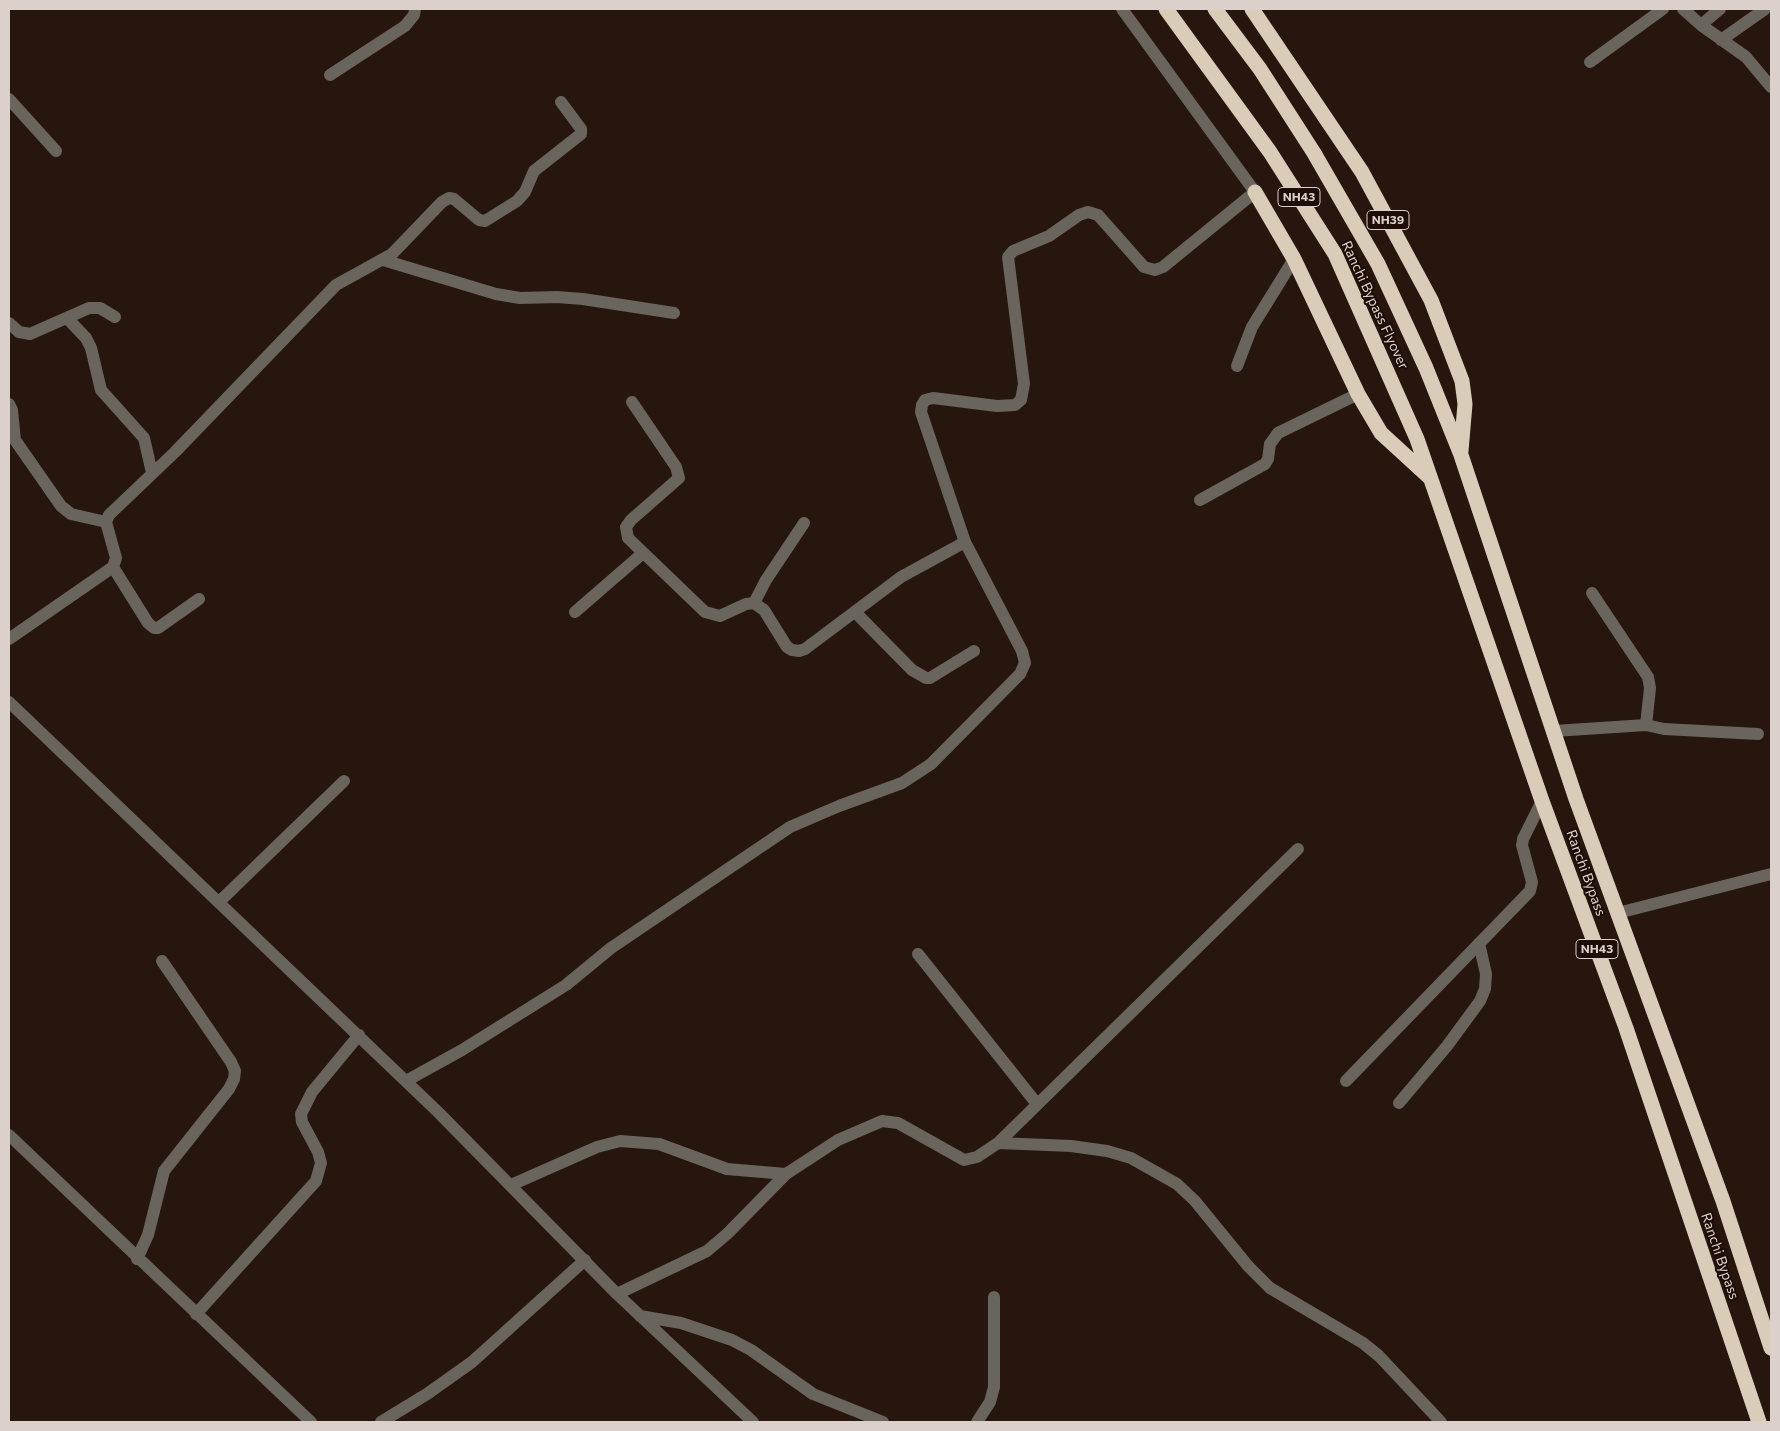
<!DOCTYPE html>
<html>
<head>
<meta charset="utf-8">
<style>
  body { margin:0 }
  #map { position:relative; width:1780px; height:1431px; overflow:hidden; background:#26160e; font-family:Commissioner,sans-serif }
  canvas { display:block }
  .frame { position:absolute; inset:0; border:10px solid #dcd0cb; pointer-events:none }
</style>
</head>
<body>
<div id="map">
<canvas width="1780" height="1431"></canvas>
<div class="frame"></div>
</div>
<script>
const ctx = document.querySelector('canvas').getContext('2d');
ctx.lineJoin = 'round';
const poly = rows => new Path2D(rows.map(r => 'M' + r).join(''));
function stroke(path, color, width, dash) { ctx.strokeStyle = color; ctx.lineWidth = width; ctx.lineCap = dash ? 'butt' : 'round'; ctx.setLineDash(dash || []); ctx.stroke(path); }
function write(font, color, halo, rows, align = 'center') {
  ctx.font = font + ' Commissioner,sans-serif'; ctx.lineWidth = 4; ctx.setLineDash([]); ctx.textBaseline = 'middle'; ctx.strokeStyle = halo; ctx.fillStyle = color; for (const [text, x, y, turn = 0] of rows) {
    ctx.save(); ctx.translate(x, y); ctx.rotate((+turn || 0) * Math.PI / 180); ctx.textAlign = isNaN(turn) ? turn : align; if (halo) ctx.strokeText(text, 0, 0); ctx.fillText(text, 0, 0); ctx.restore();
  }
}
const minor = poly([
  [1683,9,1701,25,1746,57,1771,87],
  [1701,25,1720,9],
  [1721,40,1765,9],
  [1590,62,1663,9],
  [330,75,405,26,414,15,415,9],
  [9,99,56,151],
  [383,260,496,294,520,298,557,297,583,299,674,313],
  [67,318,86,338,91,348,101,390,144,438,152,473],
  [9,323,19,332,30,334,89,308,100,308,115,317],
  [1237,366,1252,327,1294,259],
  [632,402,676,467,679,478,631,520,626,527,628,538,705,612,720,616,746,604,754,603,764,610,787,647,792,650,799,651,805,649,901,577,965,542,921,412,922,405,925,400,933,398,997,406,1015,405,1021,400,1024,384,1008,257,1013,251,1049,236,1079,215,1088,212,1098,215,1144,267,1155,270,1163,267,1255,192,1122,9],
  [9,404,12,410,15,440,61,506,71,514,106,522],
  [1200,500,1265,464,1268,459,1270,444,1278,433,1358,394],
  [113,567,148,623,154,628,158,628,199,599],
  [1592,593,1648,677,1650,688,1646,725],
  [754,603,766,580,804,523],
  [575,612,643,553],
  [855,612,912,670,926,678,930,678,974,651],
  [9,639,113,567,116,558,106,522,109,515,175,452,336,285,392,254,442,202,449,198,454,199,479,220,485,221,517,201,525,192,534,171,581,134,581,129,561,102],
  [9,702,438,1112,617,1294,753,1422],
  [1554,731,1646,725,1664,729,1758,734],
  [220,901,344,781],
  [1618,913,1771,874],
  [918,954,1037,1104],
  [406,1081,462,1050,566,985,611,948,790,827,839,806,902,783,931,764,1020,674,1025,663,1022,651,965,542],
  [1346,1081,1530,891,1532,882,1522,845,1523,839,1542,801],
  [1399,1103,1447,1046,1480,1001,1485,989,1486,974,1479,943],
  [9,1135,311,1422],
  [998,1143,1298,849],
  [511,1185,597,1147,620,1141,659,1144,727,1169,786,1174],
  [137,1259,148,1235,164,1171,229,1089,234,1079,235,1071,231,1062,162,961],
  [617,1294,707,1251,727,1234,786,1174,838,1140,882,1121,898,1123,964,1160,977,1157,998,1143,1071,1146,1107,1151,1131,1158,1177,1184,1195,1201,1248,1266,1270,1288,1363,1343,1379,1356,1441,1422],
  [196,1314,316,1181,321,1163,318,1152,302,1122,301,1114,312,1092,359,1035],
  [640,1316,681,1323,732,1340,751,1350,813,1394,883,1422],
  [381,1422,427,1394,472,1362,585,1260],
  [977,1422,990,1402,994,1387,994,1297]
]);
const highway = poly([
  [1166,9,1270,152,1335,254,1417,439,1542,801,1626,1028,1759,1422],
  [1215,9,1260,69,1314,153,1378,264,1426,368,1461,455,1576,799,1723,1201,1771,1348],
  [1252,9,1362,172,1431,300,1462,381,1465,404,1461,451],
  [1255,192,1294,259,1358,394,1381,433,1429,477]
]);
const shields = [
  [1299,197,42],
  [1388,220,42],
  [1597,949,42]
];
const shieldNames = [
  ["NH43",1299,197],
  ["NH39",1388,220],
  ["NH43",1597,949]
];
const streetNames = [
  ["Ranchi Bypass Flyover",1375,305,65],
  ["Ranchi Bypass",1586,873,70],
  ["Ranchi Bypass",1720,1256,71]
];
stroke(minor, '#69645c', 12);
stroke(highway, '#d9ccb9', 15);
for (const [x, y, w] of shields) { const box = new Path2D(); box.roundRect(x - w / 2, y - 9.5, w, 19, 4); ctx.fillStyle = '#1d0d06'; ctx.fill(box); stroke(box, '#dcd0cb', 1); }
write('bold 12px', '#dcd0cb', null, shieldNames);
write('14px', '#dcd0cb', '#1d0d06', streetNames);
</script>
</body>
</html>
